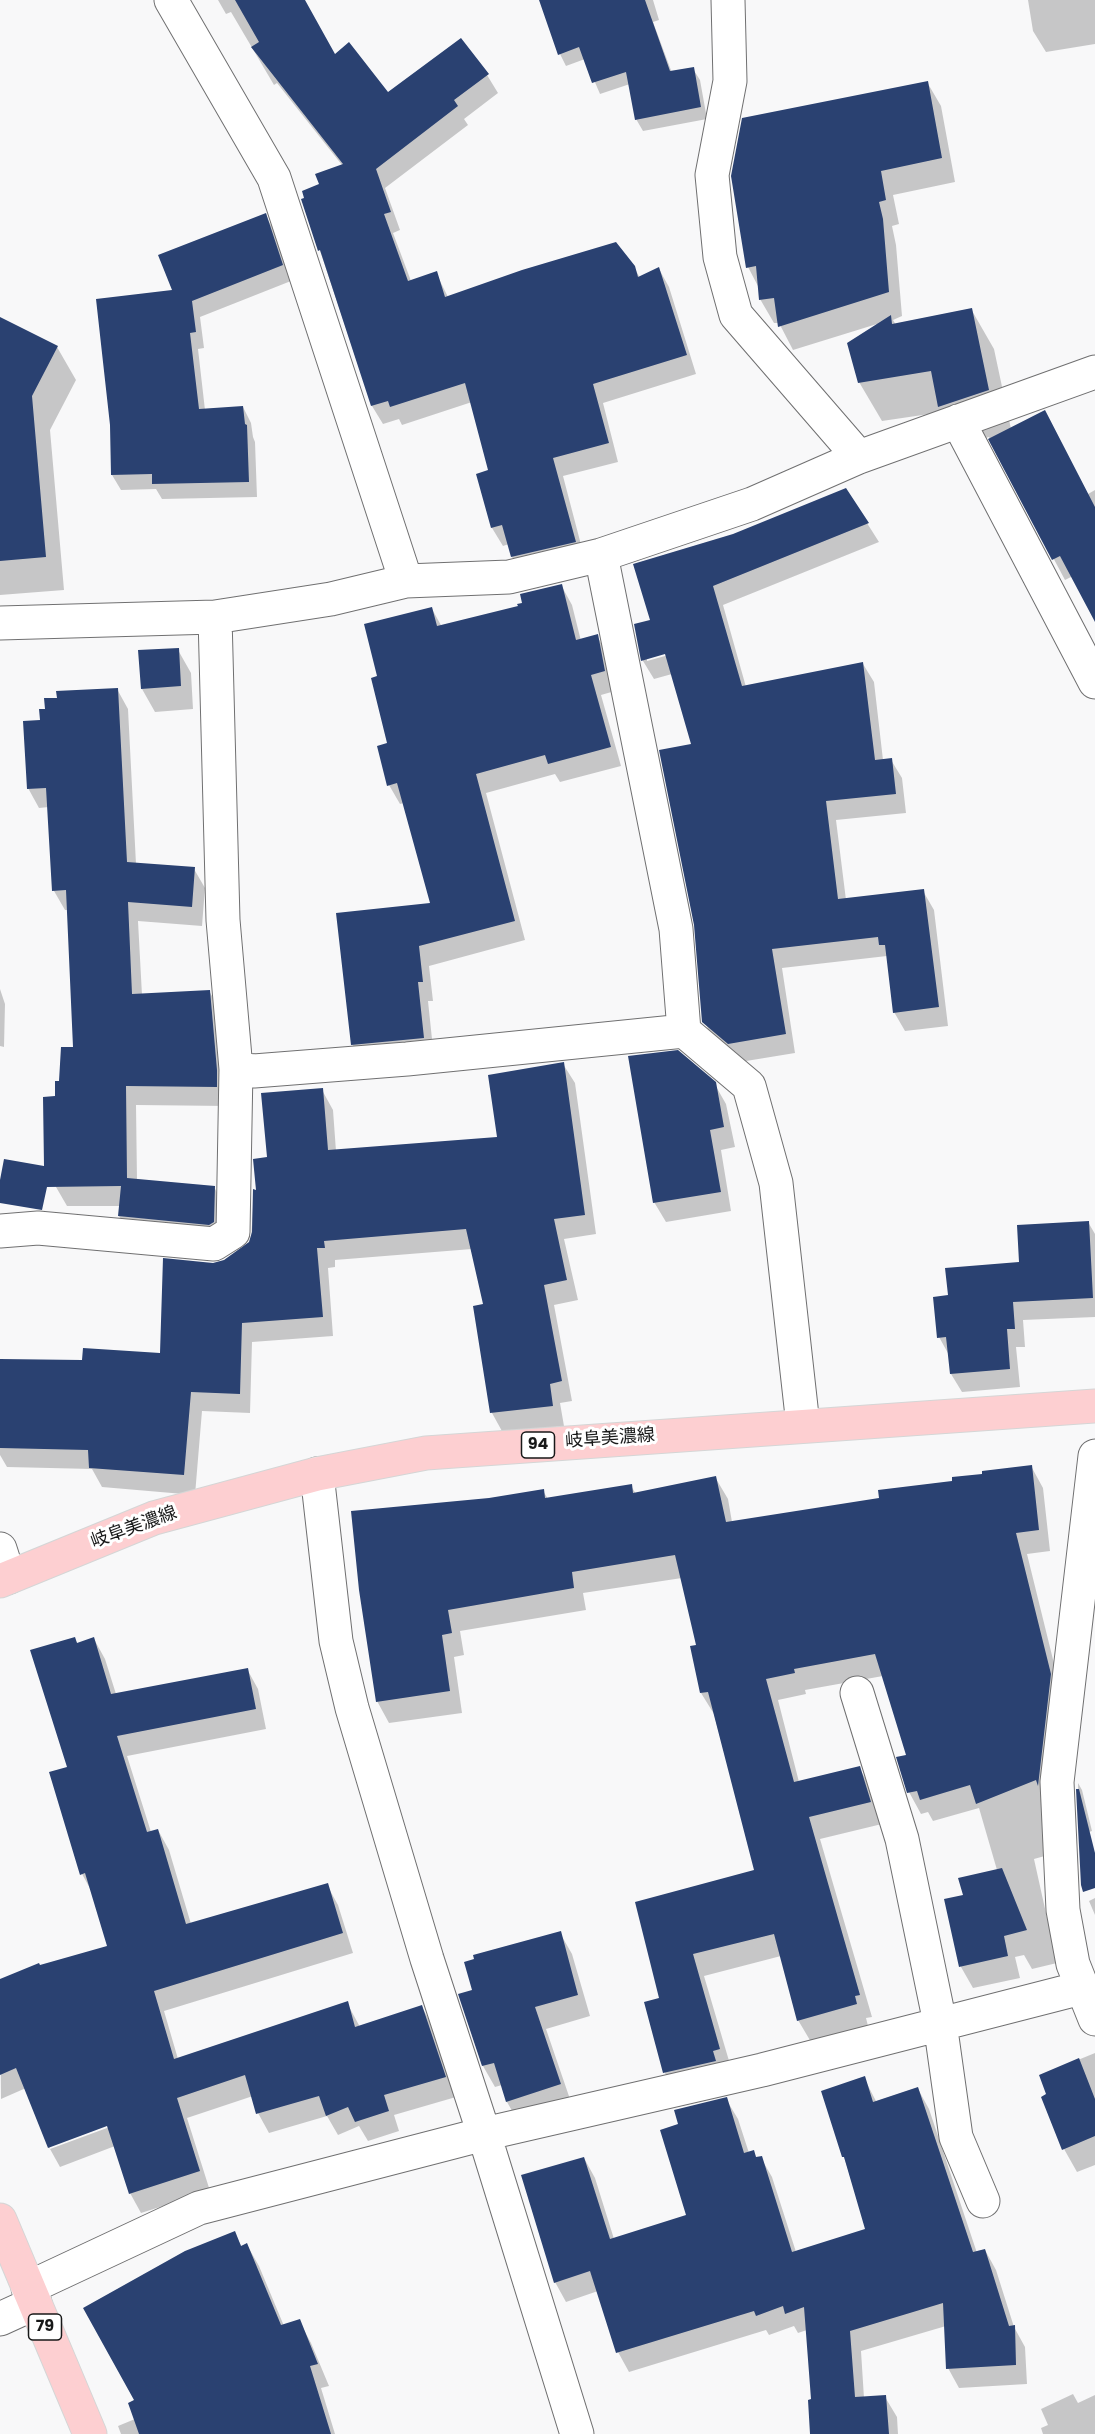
<!DOCTYPE html>
<html>
<head>
<meta charset="utf-8">
<style>
  body { margin:0 }
  canvas { display:block; background:#f8f8f9 }
</style>
</head>
<body>
<canvas width="1095" height="2434"></canvas>
<script>
const ctx = document.querySelector('canvas').getContext('2d');
ctx.lineJoin = 'round';
function fillPath(path, color) { ctx.fillStyle = color; ctx.fill(path, 'evenodd'); }
const poly = rows => new Path2D(rows.map(r => 'M' + r).join(''));
function stroke(path, color, width, dash) { ctx.strokeStyle = color; ctx.lineWidth = width; ctx.lineCap = dash ? 'butt' : 'round'; ctx.setLineDash(dash || []); ctx.stroke(path); }
function write(font, color, halo, rows, align = 'center') {
  ctx.font = font + ' Poppins,"Noto Sans JP",sans-serif'; ctx.lineWidth = 6; ctx.setLineDash([]); ctx.textBaseline = 'middle'; ctx.strokeStyle = halo; ctx.fillStyle = color; for (const [text, x, y, turn = 0] of rows) {
    ctx.save(); ctx.translate(x, y); ctx.rotate((+turn || 0) * Math.PI / 180); ctx.textAlign = isNaN(turn) ? turn : align; if (halo) ctx.strokeText(text, 0, 0); ctx.fillText(text, 0, 0); ctx.restore();
  }
}
const shadow = poly([
  [218,0,304,0,335,56,388,94,487,75,498,93,464,119,468,125,385,188,400,230,393,233,411,281,436,273,448,297,634,267,640,278,659,269,669,287,696,374,603,403,618,462,563,476,585,560,523,575,512,557,509,544,503,546,492,528,478,475,490,471,472,402,402,425,399,419,383,424,372,406,303,200,342,165,277,83,274,85,231,12,226,14],
  [541,0,653,0,659,20,653,22,672,73,693,69,700,80,707,119,643,131,636,119,630,84,600,94,585,59,566,66,560,54],
  [1028,0,1095,0,1095,44,1046,52,1033,31],
  [927,82,941,106,955,182,893,195,899,224,892,226,896,245,902,316,893,320,896,325,971,309,994,349,1011,429,1088,494,1095,490,1095,618,1073,576,1065,580,989,437,962,446,943,412,882,421,859,382,877,324,793,350,779,323,774,323,760,299,759,288,748,267],
  [265,215,274,230,291,281,200,317,204,348,198,349,205,410,243,407,251,423,253,437,255,442,257,497,162,499,156,489,121,490,112,475,174,291],
  [0,319,57,347,76,380,50,430,64,590,0,595],
  [846,490,879,542,723,605,746,687,863,664,874,682,883,760,891,760,902,778,906,813,836,820,846,900,923,891,934,910,948,1026,905,1031,894,1012,887,956,782,968,795,1053,740,1062,715,1041,704,1021,693,745,672,674,654,679,643,661,636,625,652,621,733,535],
  [672,651,672,654,647,661,647,658],
  [561,585,572,605,581,641,597,636,608,655,615,691,601,695,621,766,560,782,555,774,486,793,525,940,429,966,433,1001,428,1001,434,1058,363,1064,352,1044,432,904,404,803,400,804,389,785,389,744,379,678,432,609,442,627,519,608],
  [178,650,191,673,193,709,155,712,142,689],
  [117,689,128,709,136,864,194,869,205,888,202,926,138,921,142,995,209,991,221,1011,227,1106,136,1105,137,1180,214,1187,225,1207,225,1241,130,1236,119,1216,120,1206,67,1206,56,1187,74,1049,68,910,65,910,54,891,49,807,39,808,28,788,41,722],
  [0,989,5,1004,4,1047,0,1046],
  [563,1064,575,1083,596,1234,564,1239,578,1300,554,1305,572,1401,560,1403,564,1426,503,1433,492,1413,485,1306,472,1249,335,1260,335,1267,328,1268,333,1336,252,1342,250,1413,202,1411,195,1495,102,1487,92,1469,7,1467,0,1455,0,1360,83,1362,161,1355,213,1264,225,1261,251,1241,254,1191,258,1191,268,1159,322,1090,333,1110,336,1151,499,1138],
  [714,1083,726,1104,735,1147,721,1150,731,1211,666,1222,654,1202],
  [1088,1222,1095,1234,1095,1317,1023,1320,1025,1347,1016,1347,1020,1387,962,1392,951,1374,949,1355,939,1337,949,1297,1020,1263],
  [1031,1466,1043,1488,1050,1551,1027,1554,1062,1696,1052,1854,1034,1859,1057,1963,1032,1969,1024,1955,1015,1957,1020,1978,973,1988,961,1967,964,1897,997,1870,979,1808,933,1821,928,1812,921,1814,909,1792,907,1756,883,1676,805,1690,806,1694,778,1700,799,1782,859,1768,872,1789,882,1824,820,1839,872,2017,866,2018,868,2026,811,2042,798,2020,781,1956,704,1976,732,2071,677,2095,665,2073,645,2003,661,1999,637,1903,756,1872,714,1714,701,1693,697,1646,682,1578,583,1593,586,1610,460,1631,464,1655,454,1657,462,1713,389,1723,377,1701,489,1500,543,1491,548,1499,631,1486,636,1494,715,1477,728,1499,732,1522,881,1499],
  [74,1639,78,1644,94,1639,105,1659,116,1694,247,1669,258,1689,266,1729,127,1756,151,1832,158,1830,169,1850,191,1924,327,1885,338,1905,353,1953,164,2011,178,2059,347,2003,360,2027,422,2007,433,2027,456,2097,394,2115,399,2131,368,2141,359,2126,338,2135,327,2116,269,2133,258,2113,253,2096,187,2118,210,2191,141,2213,130,2193,115,2146,60,2167,50,2149,115,2125,114,2122,50,2146,50,2149,26,2088,1,2099,0,1981,39,1967,109,1947,92,1892,82,1874,68,1768],
  [1078,1783,1082,1790,1092,1831,1086,1833,1079,1822],
  [1095,1898,1095,1915,1089,1901],
  [560,1933,572,1954,590,2016,546,2029,572,2105,519,2123,507,2102,502,2085,495,2087,483,2066,474,1991],
  [1095,2053,1095,2165,1077,2172,1064,2149,1041,2075],
  [864,2078,877,2103,918,2089,929,2109,977,2253,985,2250,996,2270,1014,2327,1025,2347,1027,2384,959,2388,948,2368,946,2326,861,2351,864,2398,885,2397,897,2417,898,2434,811,2434,813,2401,807,2330,798,2333,794,2326,769,2335,766,2330,629,2372,618,2352,598,2291,566,2302,555,2282,584,2158,595,2178,614,2239,688,2216,680,2125,726,2099,738,2119,749,2153,753,2151,757,2159,761,2158,772,2177,796,2252,867,2230,844,2157],
  [234,2233,242,2247,247,2245,259,2266,284,2326,299,2321,311,2343,329,2386,321,2388,335,2434,121,2434,118,2426,135,2419,136,2400],
  [1073,2394,1078,2403,1095,2395,1095,2434,1043,2434,1041,2428,1048,2425,1041,2409]
]);
const building = poly([
  [235,0,305,0,335,54,349,42,388,92,461,38,489,74,454,100,458,106,376,169,391,212,384,214,408,281,437,271,445,297,522,270,616,242,635,266,638,277,659,267,687,355,593,384,609,443,553,458,576,542,511,557,502,525,491,528,476,474,488,470,465,383,390,407,388,401,371,406,320,250,318,251,301,199,304,198,302,191,319,184,315,174,343,164,251,47,259,42],
  [539,0,645,0,670,71,694,67,701,107,635,120,626,72,592,83,579,47,558,55],
  [928,81,942,158,881,171,886,200,879,202,883,219,889,292,778,327,774,298,759,300,756,266,746,268,731,176,742,118],
  [266,213,283,265,192,301,196,332,190,333,199,409,243,406,245,424,247,425,249,482,152,484,152,474,111,475,110,425,96,299,172,290,158,255],
  [972,308,989,390,938,407,931,371,858,383,847,343,891,315,892,324],
  [0,317,58,346,32,396,46,557,0,561],
  [1045,410,1095,507,1095,622,1060,556,1052,560,988,439],
  [846,488,869,523,713,586,742,686,863,662,875,760,892,758,896,794,826,801,838,899,924,889,939,1007,893,1013,885,945,879,945,878,937,772,949,786,1034,728,1044,702,1022,694,925,659,750,691,744,665,654,641,661,634,624,650,620,633,564,733,534],
  [562,584,576,640,598,634,605,671,591,675,611,747,548,764,545,755,476,774,515,921,419,946,423,982,418,982,424,1038,351,1045,336,913,430,903,397,783,387,786,377,746,387,743,371,678,377,676,364,624,432,607,437,626,518,606,517,604,522,603,520,594],
  [179,648,181,686,141,689,138,650],
  [118,688,127,862,195,867,192,907,128,902,132,994,210,990,217,1070,217,1087,126,1086,127,1178,215,1186,214,1222,209,1225,118,1216,121,1186,47,1187,42,1210,0,1203,0,1180,4,1159,44,1166,43,1097,55,1096,55,1081,59,1081,61,1047,73,1047,66,890,52,891,46,788,27,789,23,721,40,720,39,709,45,709,44,698,57,698,56,691],
  [678,1050,716,1082,724,1127,710,1130,721,1192,653,1203,628,1056],
  [564,1062,585,1215,554,1219,567,1280,544,1285,562,1381,550,1384,553,1406,490,1413,473,1306,483,1304,466,1229,324,1241,325,1248,317,1248,323,1317,242,1323,240,1394,191,1392,184,1475,89,1468,88,1450,0,1448,0,1359,82,1360,83,1348,160,1353,163,1258,213,1263,224,1260,249,1242,252,1232,253,1189,256,1190,253,1159,267,1157,261,1093,323,1088,328,1150,497,1137,488,1075],
  [1089,1221,1093,1298,1013,1302,1015,1329,1007,1329,1010,1369,950,1374,946,1337,937,1338,933,1297,948,1295,945,1268,1019,1262,1017,1225],
  [1032,1465,1039,1530,1016,1533,1051,1674,1038,1786,1036,1780,976,1804,970,1785,920,1800,917,1791,907,1793,896,1757,906,1755,875,1654,794,1669,795,1673,766,1679,794,1782,860,1766,871,1802,809,1817,860,1995,855,1996,857,2004,797,2021,774,1934,693,1954,720,2049,713,2051,716,2061,663,2073,644,2002,659,1998,635,1902,754,1870,708,1692,700,1693,690,1646,696,1645,675,1555,572,1572,574,1588,448,1610,452,1633,442,1635,450,1691,376,1702,359,1590,351,1511,489,1498,544,1489,545,1498,632,1484,633,1493,716,1476,726,1522,879,1498,878,1490,952,1481,952,1477,982,1474,982,1471],
  [75,1637,77,1643,94,1637,111,1694,248,1668,256,1709,117,1736,147,1832,158,1829,186,1924,328,1883,343,1933,154,1991,174,2059,348,2001,355,2027,422,2005,446,2077,384,2095,389,2111,355,2122,348,2107,326,2116,319,2096,256,2114,245,2075,177,2098,200,2171,129,2194,107,2126,48,2148,16,2068,0,2075,0,1979,39,1963,40,1965,107,1946,85,1873,80,1875,49,1772,67,1767,30,1650],
  [1076,1789,1079,1789,1095,1853,1095,1888,1083,1892,1081,1885],
  [1002,1868,1027,1930,1004,1936,1008,1956,959,1967,944,1899,963,1895,958,1878],
  [561,1931,578,1995,535,2007,561,2084,506,2102,494,2063,482,2066,458,1994,472,1990,464,1962,474,1959,473,1955],
  [1079,2058,1095,2099,1095,2136,1062,2150,1041,2097,1046,2094,1039,2075],
  [865,2076,873,2102,918,2087,973,2252,985,2249,1009,2326,1015,2325,1016,2365,946,2369,943,2303,850,2331,855,2397,886,2395,889,2434,810,2434,808,2400,811,2399,804,2307,785,2314,783,2306,756,2316,754,2311,616,2353,590,2271,554,2283,521,2175,584,2157,610,2239,686,2215,660,2130,678,2124,674,2110,727,2097,744,2153,754,2150,756,2157,762,2156,792,2252,865,2229,844,2157,842,2157,821,2091],
  [235,2231,241,2246,247,2243,281,2325,300,2319,318,2364,310,2366,331,2434,139,2434,128,2403,134,2400,83,2308,185,2251]
]);
const minor = poly([
  [171,0,274,178,406,581],
  [728,0,730,81,712,175,720,257,736,315,859,457],
  [958,421,1095,682],
  [601,555,676,929,684,1031,749,1086,776,1183,803,1425],
  [0,623,215,617,331,599,406,581,509,577,601,555,752,504,859,457,1095,372],
  [236,1069,254,1071,407,1059,684,1031],
  [0,1231,38,1228,214,1244,233,1232,236,1069,223,920,215,617],
  [1095,1456,1057,1782,1063,1910,1073,1964,1095,2019],
  [317,1474,336,1641,352,1708,427,1959,484,2134,577,2434],
  [0,1549,9,1577],
  [857,1693,902,1839,940,2023,956,2137,983,2201],
  [28,2288,199,2208,484,2134,762,2070,1081,1988],
  [0,2319,35,2303]
]);
const primary = poly([
  [0,1581,154,1518,317,1474,426,1453,1095,1406],
  [0,2220,90,2434]
]);
const shields = [
  [538,1445,33],
  [45,2327,33]
];
const shieldNames = [
  ["94",538,1445],
  ["79",45,2327]
];
const streetNames = [
  ["岐阜美濃線",610,1439,-4],
  ["岐阜美濃線",134,1528,-20]
];
fillPath(shadow, '#0003');
fillPath(building, '#2a4171');
stroke(minor, '#707071', 35);
stroke(primary, '#d5d6d6', 35);
stroke(minor, '#fff', 33);
stroke(primary, '#fdcfd1', 33);
for (const [x, y, w] of shields) { const box = new Path2D(); box.roundRect(x - w / 2, y - 13, w, 26, 4.5); ctx.fillStyle = '#fff'; ctx.fill(box); stroke(box, '#181919', 1.5); }
write('bold 16px', '#181919', null, shieldNames);
write('18px', '#181919', '#fff', streetNames);
</script>
</body>
</html>
